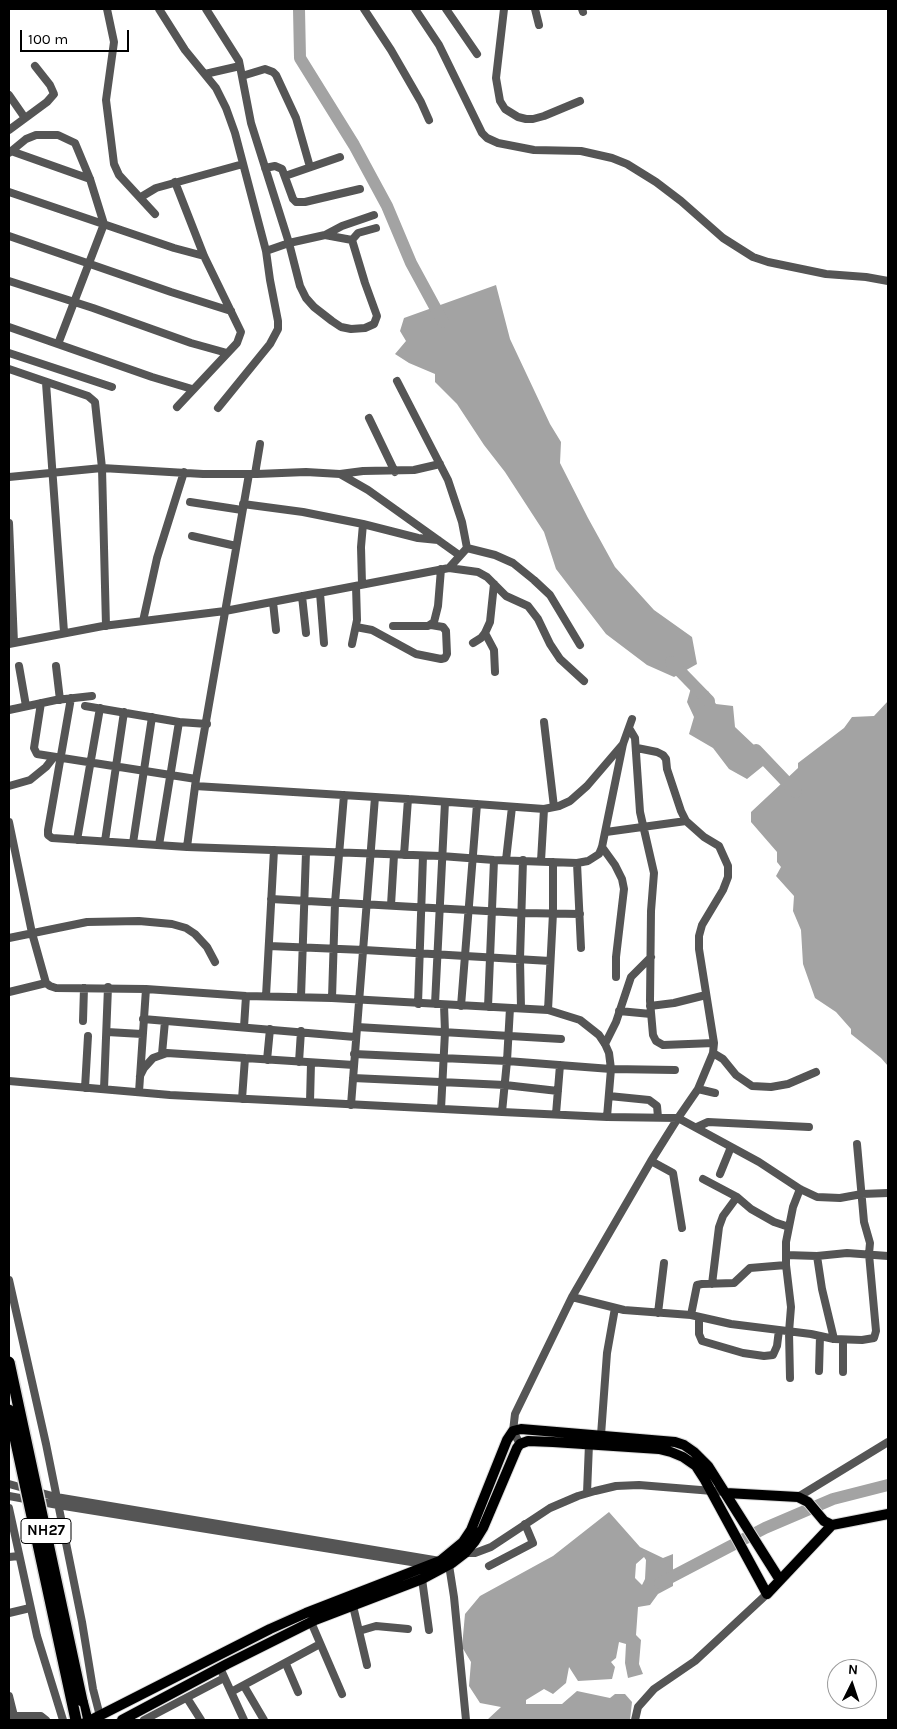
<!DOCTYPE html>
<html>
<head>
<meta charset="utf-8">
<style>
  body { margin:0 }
  #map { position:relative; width:897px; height:1729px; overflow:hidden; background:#fff; font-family:Karla,sans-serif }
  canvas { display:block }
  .frame { position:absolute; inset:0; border:10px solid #000; pointer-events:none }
  .north { position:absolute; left:827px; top:1659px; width:50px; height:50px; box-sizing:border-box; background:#fff; border:1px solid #999; border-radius:50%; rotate:4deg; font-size:14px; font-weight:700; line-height:20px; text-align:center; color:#000 }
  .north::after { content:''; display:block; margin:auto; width:18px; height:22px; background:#000; clip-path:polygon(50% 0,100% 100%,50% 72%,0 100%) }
  .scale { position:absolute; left:20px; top:30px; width:109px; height:22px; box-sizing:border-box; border:2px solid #000; border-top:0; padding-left:6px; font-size:15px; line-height:18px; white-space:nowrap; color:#000; -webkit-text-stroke:4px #fff; paint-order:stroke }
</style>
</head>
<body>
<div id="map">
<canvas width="897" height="1729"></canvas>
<div class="frame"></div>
<div class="north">N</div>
<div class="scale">100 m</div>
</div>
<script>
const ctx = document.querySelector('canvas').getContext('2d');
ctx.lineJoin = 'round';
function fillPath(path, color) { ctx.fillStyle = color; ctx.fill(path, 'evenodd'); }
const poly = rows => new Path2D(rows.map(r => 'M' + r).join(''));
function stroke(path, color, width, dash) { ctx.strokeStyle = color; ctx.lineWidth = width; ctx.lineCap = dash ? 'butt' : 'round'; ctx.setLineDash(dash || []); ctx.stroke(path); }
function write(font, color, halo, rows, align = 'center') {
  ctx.font = font + ' Karla,sans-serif'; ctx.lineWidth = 5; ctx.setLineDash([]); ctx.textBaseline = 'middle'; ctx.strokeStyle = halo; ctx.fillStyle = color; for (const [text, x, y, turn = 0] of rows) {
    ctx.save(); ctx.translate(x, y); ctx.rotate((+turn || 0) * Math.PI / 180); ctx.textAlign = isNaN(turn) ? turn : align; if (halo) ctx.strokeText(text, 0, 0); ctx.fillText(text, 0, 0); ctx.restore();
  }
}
const water = poly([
  [496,285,510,339,550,424,561,442,560,463,588,518,615,567,654,610,692,637,697,664,674,677,647,665,606,634,556,569,544,532,505,472,484,445,457,404,435,382,435,374,409,363,395,354,406,341,400,331,404,318],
  [691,688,708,691,716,704,733,706,735,727,754,745,762,750,768,762,747,779,729,769,713,748,689,734,694,717,687,702],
  [888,701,888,1066,881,1058,851,1034,851,1029,836,1012,815,998,803,964,801,930,793,911,794,896,776,876,781,867,777,862,777,852,751,822,751,812,798,768,798,763,844,728,852,717,874,716],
  [609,1512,640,1547,663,1558,673,1554,673,1586,658,1594,650,1605,638,1607,636,1635,641,1640,639,1664,643,1674,628,1678,625,1663,626,1644,619,1642,616,1658,611,1662,615,1667,612,1679,578,1681,569,1667,566,1683,553,1694,544,1689,526,1700,526,1704,562,1704,577,1691,610,1698,615,1694,625,1694,632,1702,630,1720,487,1720,501,1707,480,1703,469,1686,471,1662,462,1647,465,1614,480,1596,553,1556],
  [644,1557,646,1560,645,1579,642,1585,635,1578,636,1564]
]);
const river = poly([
  [299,9,300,58,354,145,387,206,411,263,443,322],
  [671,662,709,701],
  [756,750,796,792],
  [660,1583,765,1528,833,1499,888,1485]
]);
const minor = poly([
  [107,9,114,42,106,100,114,164,119,175,155,214],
  [159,9,185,50,216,88,226,108,235,133,266,251,270,280,278,321,278,329,270,344,218,408],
  [206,9,239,61,251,123,289,243,300,286,306,298,314,307,332,321,341,327,351,329,365,328,374,324,377,316,365,283,352,240],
  [364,9,391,50,421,102,429,120],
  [415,9,439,45,482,133,487,138,498,143,534,150,581,151,612,158,627,164,656,182,681,201,723,238,753,257,768,262,826,274,866,277,888,281],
  [446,9,477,54],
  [504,9,496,78,500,101,505,109,518,117,526,119,533,119,544,116,580,101],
  [535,9,539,25],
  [582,9,583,12],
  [205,74,240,66],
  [242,76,265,69,273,72,276,75,296,118,310,167],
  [9,95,25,118],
  [9,130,47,102,54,94,50,85,35,66],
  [11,151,90,179],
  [9,153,26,139,36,135,58,135,75,143,90,179,104,224,58,344],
  [265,168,275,166,282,169,293,199,296,202,305,202,360,189],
  [285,176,340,157],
  [175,182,204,256,241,332,237,343,177,407],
  [9,192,174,248,204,256],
  [141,197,156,188,243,164],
  [325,235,352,240,358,233,376,228],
  [9,236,171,292,231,311],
  [266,251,289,243,325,235,342,226,374,215],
  [9,281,93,308,191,343,227,353],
  [9,327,152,377,192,389],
  [9,353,112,387],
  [9,369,88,396,95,402,102,468,106,626],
  [397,381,448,480,462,522,467,548],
  [46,383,64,632],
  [369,418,395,472],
  [249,474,196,779,187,847,441,856,494,860,577,863,588,861,599,854,602,847,623,744,632,719],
  [255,474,260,444],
  [340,474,363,471,414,470,440,464],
  [9,477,102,468,203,474,257,474,306,472,340,474,368,490,459,555],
  [190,502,242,510],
  [243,504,303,512,363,524,418,538,438,540],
  [9,523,14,643],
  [192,536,236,546],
  [467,548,495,555,513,563,534,580,550,595,580,645],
  [449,568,478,572,487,577,506,596,528,606,538,619,550,644,560,659,584,681],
  [362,584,361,547,363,524],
  [320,593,324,643],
  [302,596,306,633],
  [273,602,276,630],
  [143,621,157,558,184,472],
  [393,626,428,626,434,622,438,606,441,569],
  [356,627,372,630,416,654,441,659,445,658,447,654,446,631,443,627,431,625],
  [485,633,494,650,495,672],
  [473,643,481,638,485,633,490,622,494,584],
  [9,644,103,626,225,611,449,568,467,548],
  [352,644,357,620,356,586],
  [19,666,26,706],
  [56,666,60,700],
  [71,698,48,830,48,835,52,838,187,847],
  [41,703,34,748,37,754,196,779],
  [85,706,179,722],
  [9,710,56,700,92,696],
  [544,722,554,807],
  [629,728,635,738,640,812,654,873,651,911,650,1001,653,1035,656,1041,663,1045,714,1043],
  [9,786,30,780,46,767,53,758],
  [195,786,408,799,544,809,559,806,570,801,587,786,623,744],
  [9,822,32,933,46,983,50,986,56,988,146,989,246,996,332,998,548,1010,580,1020,599,1035,605,1044,609,1053,611,1069,607,1117],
  [606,832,686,821],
  [77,840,100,708],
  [105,841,124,712],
  [133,843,152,717],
  [159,845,179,722,207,724],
  [602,847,615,865,622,879,624,889,616,957,616,977],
  [404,855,408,799],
  [506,860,512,807],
  [541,861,544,809],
  [577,863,581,948],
  [271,899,522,913,580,914],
  [391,905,394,855],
  [9,938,87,922,139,921,172,924,186,928,195,934,207,947,215,962],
  [269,946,364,950,550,961],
  [9,992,46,983],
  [266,996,274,850],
  [301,997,306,852],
  [332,998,335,903,344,795],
  [418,1004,423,856],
  [435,1004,445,802],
  [461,1006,477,804],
  [650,1006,674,1003,706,995],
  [488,1007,494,860],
  [521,1008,520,959,523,860],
  [548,1010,553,913,553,862],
  [619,1011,651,1014],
  [143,1019,355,1037],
  [83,1021,84,988],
  [244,1027,246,996],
  [357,1027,561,1039],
  [107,1032,142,1034],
  [605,1044,616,1022,631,977,651,957],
  [713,1053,723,1059,736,1075,752,1086,771,1087,788,1084,816,1072],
  [162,1054,165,1021],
  [354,1054,507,1061,611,1069,675,1070],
  [267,1060,270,1029],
  [299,1062,301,1031],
  [140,1076,144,1068,153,1058,167,1053,354,1065],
  [353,1078,505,1085,558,1091],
  [9,1081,170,1095,502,1112,607,1117,678,1118,759,1162,800,1189,817,1197,840,1198,862,1194,888,1193],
  [85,1088,88,1036],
  [104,1089,108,987],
  [698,1089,715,1093],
  [139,1092,146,989],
  [609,1096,649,1100,657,1106,658,1117],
  [242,1099,245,1058],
  [310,1102,311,1063],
  [351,1105,375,797],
  [441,1109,445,1032,444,1005],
  [502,1112,507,1061,510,1008],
  [556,1114,560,1065],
  [697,1127,708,1122,809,1127],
  [651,1161,673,1173,682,1228],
  [720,1174,731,1147],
  [703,1179,737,1197,751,1209,774,1222,789,1227],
  [786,1255,817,1256,847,1253,888,1256],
  [817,1256,822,1289,834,1339],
  [9,1280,46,1444,82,1622,93,1689,100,1716],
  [712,1284,719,1227,723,1216,737,1197],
  [572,1297,624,1310,691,1315,731,1324,811,1334,834,1339,862,1340,874,1338,876,1331,869,1254,870,1243,864,1222,857,1144],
  [658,1313,664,1263],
  [691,1315,697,1285,702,1284,734,1283,750,1268,786,1265],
  [699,1317,699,1334,702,1341,743,1353,764,1356,773,1355,777,1346,779,1330],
  [843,1340,843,1372],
  [819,1371,820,1336],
  [790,1378,789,1332,791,1307,786,1265,786,1242,793,1207,800,1189],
  [601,1435,607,1353,615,1308],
  [520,1444,513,1431,515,1414,572,1297,651,1161,678,1118,698,1089,713,1053,714,1043,699,949,699,936,702,925,723,890,728,877,728,866,719,846,704,837,686,821,681,811,667,769,666,759,663,755,657,752,637,748],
  [9,1484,56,1497,440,1561],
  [587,1493,589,1444],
  [9,1496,58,1505,430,1565],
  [798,1497,888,1442],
  [9,1508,37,1636,63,1720],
  [465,1553,475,1553,491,1547,550,1508,578,1496,595,1491,616,1486,639,1485,725,1492],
  [9,1557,19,1556],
  [449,1565,454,1597,466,1720],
  [489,1566,533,1543,525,1524],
  [422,1579,429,1630],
  [353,1606,367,1665],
  [9,1613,30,1608],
  [311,1622,342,1694],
  [359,1631,376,1626,408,1629],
  [286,1664,298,1692],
  [220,1668,244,1720],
  [244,1686,264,1720],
  [231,1692,320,1644],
  [9,1696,15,1720],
  [187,1698,201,1720],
  [9,1716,41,1716,46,1720],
  [144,1720,224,1678],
  [635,1720,638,1707,654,1689,695,1661,767,1594]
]);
const major = poly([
  [726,1493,798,1497,808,1502,824,1521,832,1525,888,1514],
  [91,1720,270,1629,306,1613,440,1561,463,1542,471,1530,507,1440,513,1431,521,1429,675,1442,684,1445,694,1452,708,1466,780,1580],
  [122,1720,227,1664,315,1620,422,1579,452,1563,465,1553,475,1541,483,1528,517,1448,520,1444,528,1441,553,1442,659,1449,671,1452,683,1457,696,1466,705,1480,767,1594,832,1525]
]);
const highway = poly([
  [82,1701,87,1720]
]);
const highwayBridge = poly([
  [9,1362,82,1701],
  [9,1410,76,1720]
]);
const shields = [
  [46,1531,50]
];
const shieldNames = [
  ["NH27",46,1531]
];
fillPath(water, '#a3a3a3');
stroke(river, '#a3a3a3', 12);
stroke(major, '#dbdbdb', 12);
stroke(highway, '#dbdbdb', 14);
stroke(minor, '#555', 8);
stroke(major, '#000', 10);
stroke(highway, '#000', 11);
stroke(highwayBridge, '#dbdbdb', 14, []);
stroke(highwayBridge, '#000', 11);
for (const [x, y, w] of shields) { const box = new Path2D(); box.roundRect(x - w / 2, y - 12.5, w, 25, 4); ctx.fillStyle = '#fff'; ctx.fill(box); stroke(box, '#000', 1); }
write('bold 15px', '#000', null, shieldNames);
</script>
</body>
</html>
